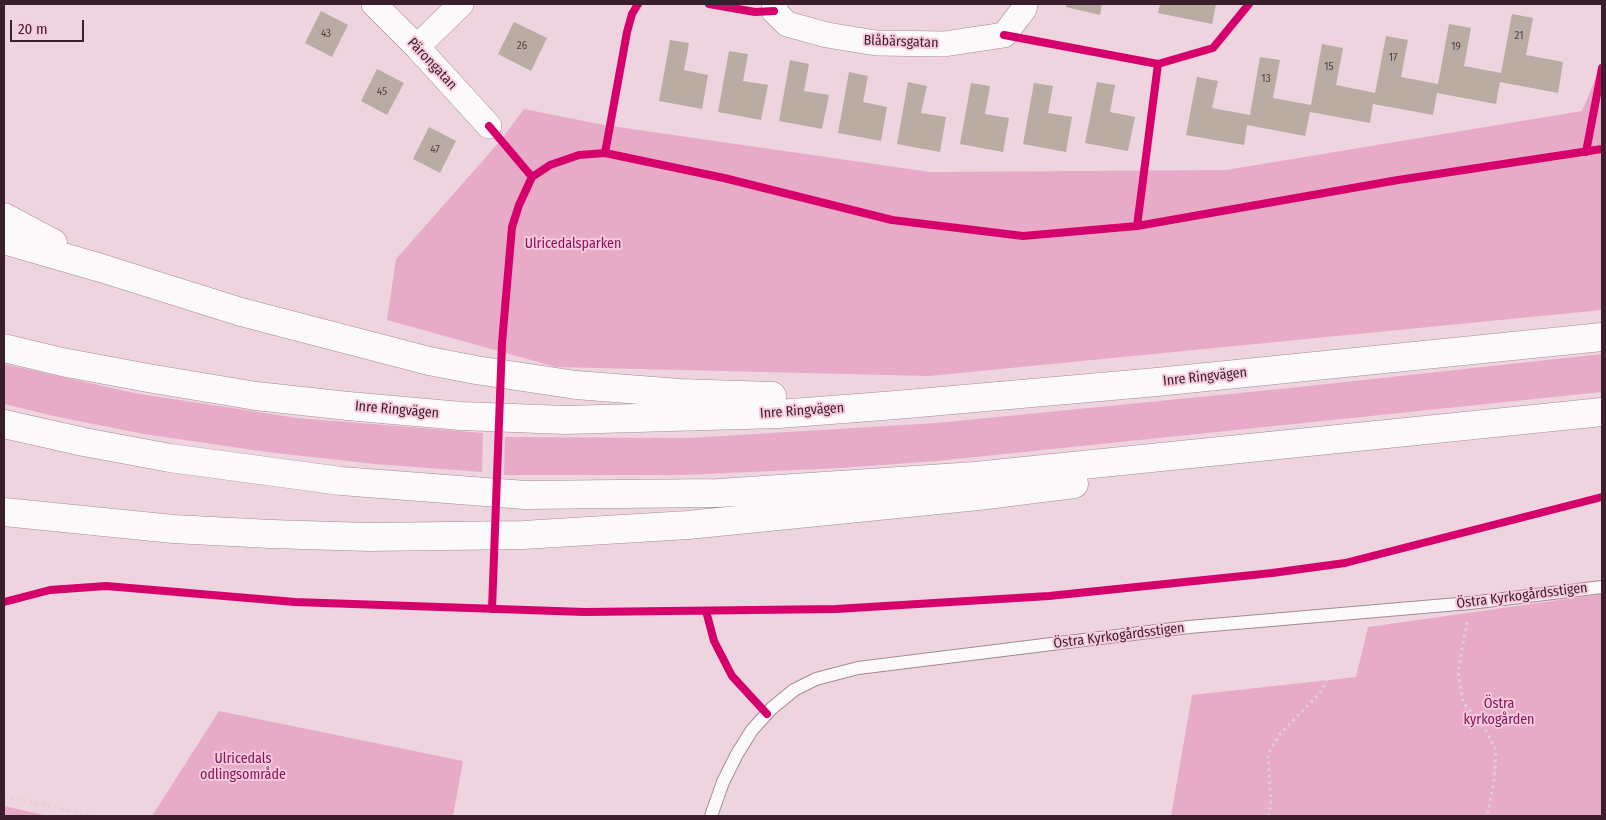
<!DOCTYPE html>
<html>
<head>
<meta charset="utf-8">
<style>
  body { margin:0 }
  #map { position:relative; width:1606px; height:820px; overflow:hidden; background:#eed4df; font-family:"Fira Sans Condensed",sans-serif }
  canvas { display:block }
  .frame { position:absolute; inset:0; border:5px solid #3a1e2b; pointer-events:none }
  .scale { position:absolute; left:10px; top:20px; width:74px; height:22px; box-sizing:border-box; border:2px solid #3a1e2b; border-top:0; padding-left:6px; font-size:15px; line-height:18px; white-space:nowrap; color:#3a1e2b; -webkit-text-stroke:4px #f8cade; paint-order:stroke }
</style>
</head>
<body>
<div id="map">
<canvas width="1606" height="820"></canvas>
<div class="frame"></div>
<div class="scale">20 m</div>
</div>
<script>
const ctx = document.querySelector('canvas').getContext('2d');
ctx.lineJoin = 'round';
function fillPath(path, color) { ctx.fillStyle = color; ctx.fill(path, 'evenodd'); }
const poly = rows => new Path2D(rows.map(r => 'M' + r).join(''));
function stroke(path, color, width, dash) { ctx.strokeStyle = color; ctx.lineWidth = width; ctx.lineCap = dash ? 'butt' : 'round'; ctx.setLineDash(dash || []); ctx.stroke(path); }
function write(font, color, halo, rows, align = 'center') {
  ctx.font = font + ' "Fira Sans Condensed",sans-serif'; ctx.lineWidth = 4; ctx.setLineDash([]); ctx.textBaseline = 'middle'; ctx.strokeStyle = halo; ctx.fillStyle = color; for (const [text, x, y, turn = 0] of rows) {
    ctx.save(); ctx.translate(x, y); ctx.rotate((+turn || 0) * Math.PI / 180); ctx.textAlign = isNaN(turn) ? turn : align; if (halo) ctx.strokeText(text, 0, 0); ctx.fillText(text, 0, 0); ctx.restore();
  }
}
const green = poly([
  [1602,63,1602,310,929,376,556,367,387,320,396,259,501,140,524,109,604,125,930,172,1226,170,1582,111],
  [1602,354,1602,392,937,461,841,468,682,475,504,475,505,437,688,438,937,423,1290,388],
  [4,364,134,393,297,418,483,433,482,472,375,464,267,452,144,434,58,417,4,404],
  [1602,594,1602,816,1171,816,1192,695,1356,677,1368,627],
  [219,711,463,761,453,816,152,816],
  [4,806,48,816,4,816]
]);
const building = poly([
  [1066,4,1102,4,1100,15,1066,7],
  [1160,4,1216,4,1212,24,1158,13],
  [321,11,348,25,332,57,305,43],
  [1512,14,1533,18,1526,55,1563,62,1558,93,1500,82,1496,104,1437,93,1433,115,1373,104,1370,123,1310,112,1305,136,1247,125,1244,145,1186,135,1197,77,1218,81,1212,108,1250,115,1260,57,1280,60,1273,98,1311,105,1322,44,1343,48,1336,85,1375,93,1386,36,1408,40,1401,77,1438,84,1449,24,1471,28,1464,66,1501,73],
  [514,22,547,38,531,71,498,54],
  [670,40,689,43,684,70,708,75,702,109,659,101],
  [729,51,748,54,743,81,768,85,761,120,718,112],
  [790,60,809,64,804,91,829,95,822,129,779,121],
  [377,69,404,83,387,115,361,101],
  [849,72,868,76,863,102,887,107,881,141,838,133],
  [908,82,927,86,921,113,946,117,940,152,897,144],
  [1097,82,1115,85,1110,112,1135,117,1128,151,1085,143],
  [971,83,990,86,985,114,1009,118,1003,152,960,144],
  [1034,83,1053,86,1048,113,1072,117,1066,152,1023,144],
  [429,127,456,141,440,173,413,159]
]);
const path = poly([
  [1467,622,1458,672,1463,702,1485,729,1496,750,1494,782,1487,816],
  [4,796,93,816],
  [1268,816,1271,804,1268,754,1280,734,1320,693,1327,680]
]);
const service = poly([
  [711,816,723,782,737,754,752,730,772,708,794,690,816,679,858,668,1189,627,1470,603,1602,587]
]);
const minor = poly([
  [374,4,417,47,489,126],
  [775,4,774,11,787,24,827,35,876,43,944,44,1004,35,1024,9,1025,4],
  [417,47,461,4]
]);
const motorway = poly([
  [4,217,53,243],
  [4,240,101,268,241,312,429,361,476,370,576,385,679,393,772,396],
  [4,348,62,362,148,378,256,396,348,406,461,416,565,420,779,414,896,405,1157,382,1602,337],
  [4,424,84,442,170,458,341,481,525,495,618,494,719,493,975,476,1602,412],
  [4,512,173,529,271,534,369,537,523,535,688,525,978,496,1074,484]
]);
const cycleway = poly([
  [709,4,755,12,774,11],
  [1004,35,1158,64,1137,226],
  [1158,64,1213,48,1249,4],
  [489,126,532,177,550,165,579,155,605,153,724,178,892,220,1023,236,1137,226,1398,180,1602,149],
  [1586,152,1602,68],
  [605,153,627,32,632,14,638,4],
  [4,602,50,590,106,586,295,602,585,612,836,609,1049,596,1272,573,1345,563,1602,497],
  [492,609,502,343,512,227,519,205,532,177],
  [706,611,714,641,732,676,767,714]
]);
const numberNames = [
  ["43",326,34],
  ["21",1519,36],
  ["26",522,46],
  ["19",1456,47],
  ["17",1393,58],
  ["15",1329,67],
  ["13",1266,79],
  ["45",382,92],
  ["47",435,150]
];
const streetNames = [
  ["Blåbärsgatan",901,42,2],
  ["Pärongatan",432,64,47],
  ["Inre Ringvägen",1205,377,-6],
  ["Inre Ringvägen",397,410,5],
  ["Inre Ringvägen",802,411,-4],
  ["Östra Kyrkogårdsstigen",1522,596,-7],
  ["Östra Kyrkogårdsstigen",1119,636,-7]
];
const parkNames = [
  ["Ulricedalsparken",573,244],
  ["Östra",1499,704],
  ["kyrkogården",1499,720],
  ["Ulricedals",243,759],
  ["odlingsområde",243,775]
];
fillPath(green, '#e8abc7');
fillPath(building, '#b8aca3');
stroke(service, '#a38b96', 14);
stroke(minor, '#a38b96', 26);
stroke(motorway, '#a38b96', 29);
stroke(path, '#dbd2d6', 3, [2.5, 4]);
stroke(service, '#fcf9fa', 12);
stroke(minor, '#fcf9fa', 25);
stroke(motorway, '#fcf9fa', 28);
stroke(cycleway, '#d6006c', 8);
write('11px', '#5a4249', null, numberNames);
write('14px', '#3a1e2b', '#f8cade', streetNames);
write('14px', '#8a135a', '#f8cade', parkNames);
</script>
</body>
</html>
